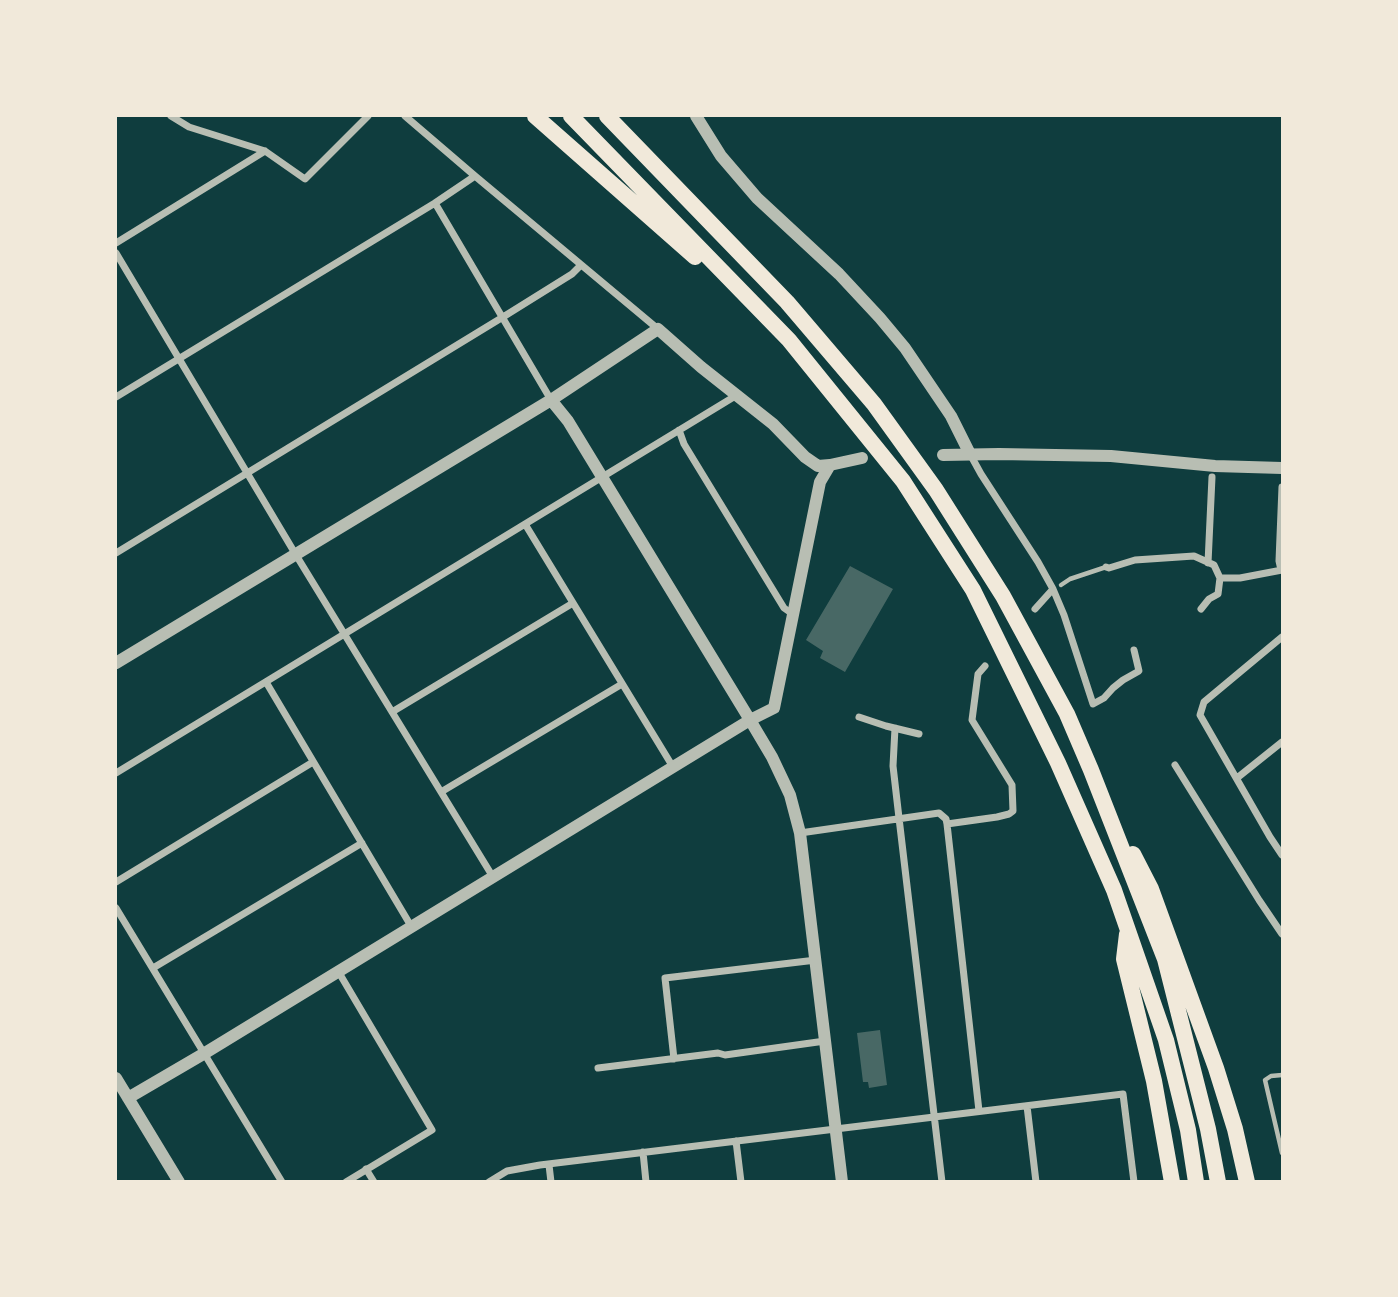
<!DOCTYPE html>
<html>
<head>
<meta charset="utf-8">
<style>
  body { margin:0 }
  #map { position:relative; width:1398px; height:1297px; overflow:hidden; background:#0f3d3e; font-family:"Libre Baskerville",serif }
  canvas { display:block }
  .frame { position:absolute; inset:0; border:117px solid #f1e9da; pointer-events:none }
</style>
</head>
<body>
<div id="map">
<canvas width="1398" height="1297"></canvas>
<div class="frame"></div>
</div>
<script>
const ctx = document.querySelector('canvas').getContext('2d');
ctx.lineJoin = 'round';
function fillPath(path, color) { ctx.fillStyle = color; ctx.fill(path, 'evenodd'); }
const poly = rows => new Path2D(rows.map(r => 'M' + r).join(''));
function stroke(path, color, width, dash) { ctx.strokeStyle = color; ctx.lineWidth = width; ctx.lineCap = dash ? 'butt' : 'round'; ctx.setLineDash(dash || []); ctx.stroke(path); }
const building = poly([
  [850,566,893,589,845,672,820,658,823,651,806,640],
  [880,1030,887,1085,869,1088,868,1082,863,1082,857,1033]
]);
const service = poly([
  [1061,585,1070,579,1106,567],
  [1282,1075,1271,1076,1265,1080,1282,1153]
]);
const minor = poly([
  [171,116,189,127,265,151,305,179,368,116],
  [405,116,475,176,658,329],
  [435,203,551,400],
  [116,243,265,151],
  [116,253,296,555,493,877],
  [116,397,435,203,475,176],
  [679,430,684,444,784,608,794,615],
  [970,454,981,474,1038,562,1053,589,1064,615,1093,704,1104,698,1113,688,1123,680,1139,671,1134,650],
  [525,524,673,767],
  [116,553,503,317,572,274,581,265],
  [1208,563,1212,477],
  [1106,567,1109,568,1135,560,1194,556,1214,565,1220,578,1240,578,1282,570],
  [1281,570,1279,561,1282,487],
  [1035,609,1053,589],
  [1201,609,1209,599,1218,594,1220,578],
  [1282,637,1204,702,1200,715,1270,837,1282,855],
  [266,682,411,926],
  [392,712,573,603],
  [859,717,886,726,919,734],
  [895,728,893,766,899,818,942,1182],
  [1175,765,1259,900,1282,934],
  [116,773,737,395],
  [1237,778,1282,742],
  [441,792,622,684],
  [947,824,979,1111],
  [800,833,939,813,946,819,947,824,997,817,1009,814,1013,811,1012,785,972,720,978,674,985,666],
  [116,882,313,762],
  [116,908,282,1182],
  [153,968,362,843],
  [338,971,432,1130,346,1182],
  [674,1059,665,978,816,960],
  [598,1068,718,1053,725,1055,825,1041],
  [1027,1106,1036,1182],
  [736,1141,741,1182],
  [643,1152,646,1182],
  [549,1165,551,1182],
  [366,1169,374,1182],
  [489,1182,507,1171,540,1165,1123,1094,1134,1182]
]);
const tertiary = poly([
  [696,116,721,156,757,198,839,274,880,318,905,348,951,416,970,454],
  [551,400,568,421,750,720,772,757,790,795,800,833,842,1182],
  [943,455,999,454,1111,456,1215,466,1282,468],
  [116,663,551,400,658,329,701,367,773,424,805,457,818,466,830,465,862,458],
  [116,1078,179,1182],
  [128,1098,205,1053,750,720,774,708,820,482,830,465]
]);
const trunk = poly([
  [535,116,695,257],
  [571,116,789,340,903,481,973,590,1058,763,1114,890,1166,1040,1188,1130,1196,1182],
  [607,116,787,302,874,404,936,490,1003,596,1067,714,1091,770,1165,959,1208,1129,1218,1182],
  [1133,854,1151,889,1216,1068,1235,1129,1247,1182],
  [1127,934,1124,959,1154,1081,1172,1182]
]);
fillPath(building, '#486865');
stroke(service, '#b8beb3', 4.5);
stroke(minor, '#b8beb3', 7);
stroke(tertiary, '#b8beb3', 12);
stroke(trunk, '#f1e9da', 16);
</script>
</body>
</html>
